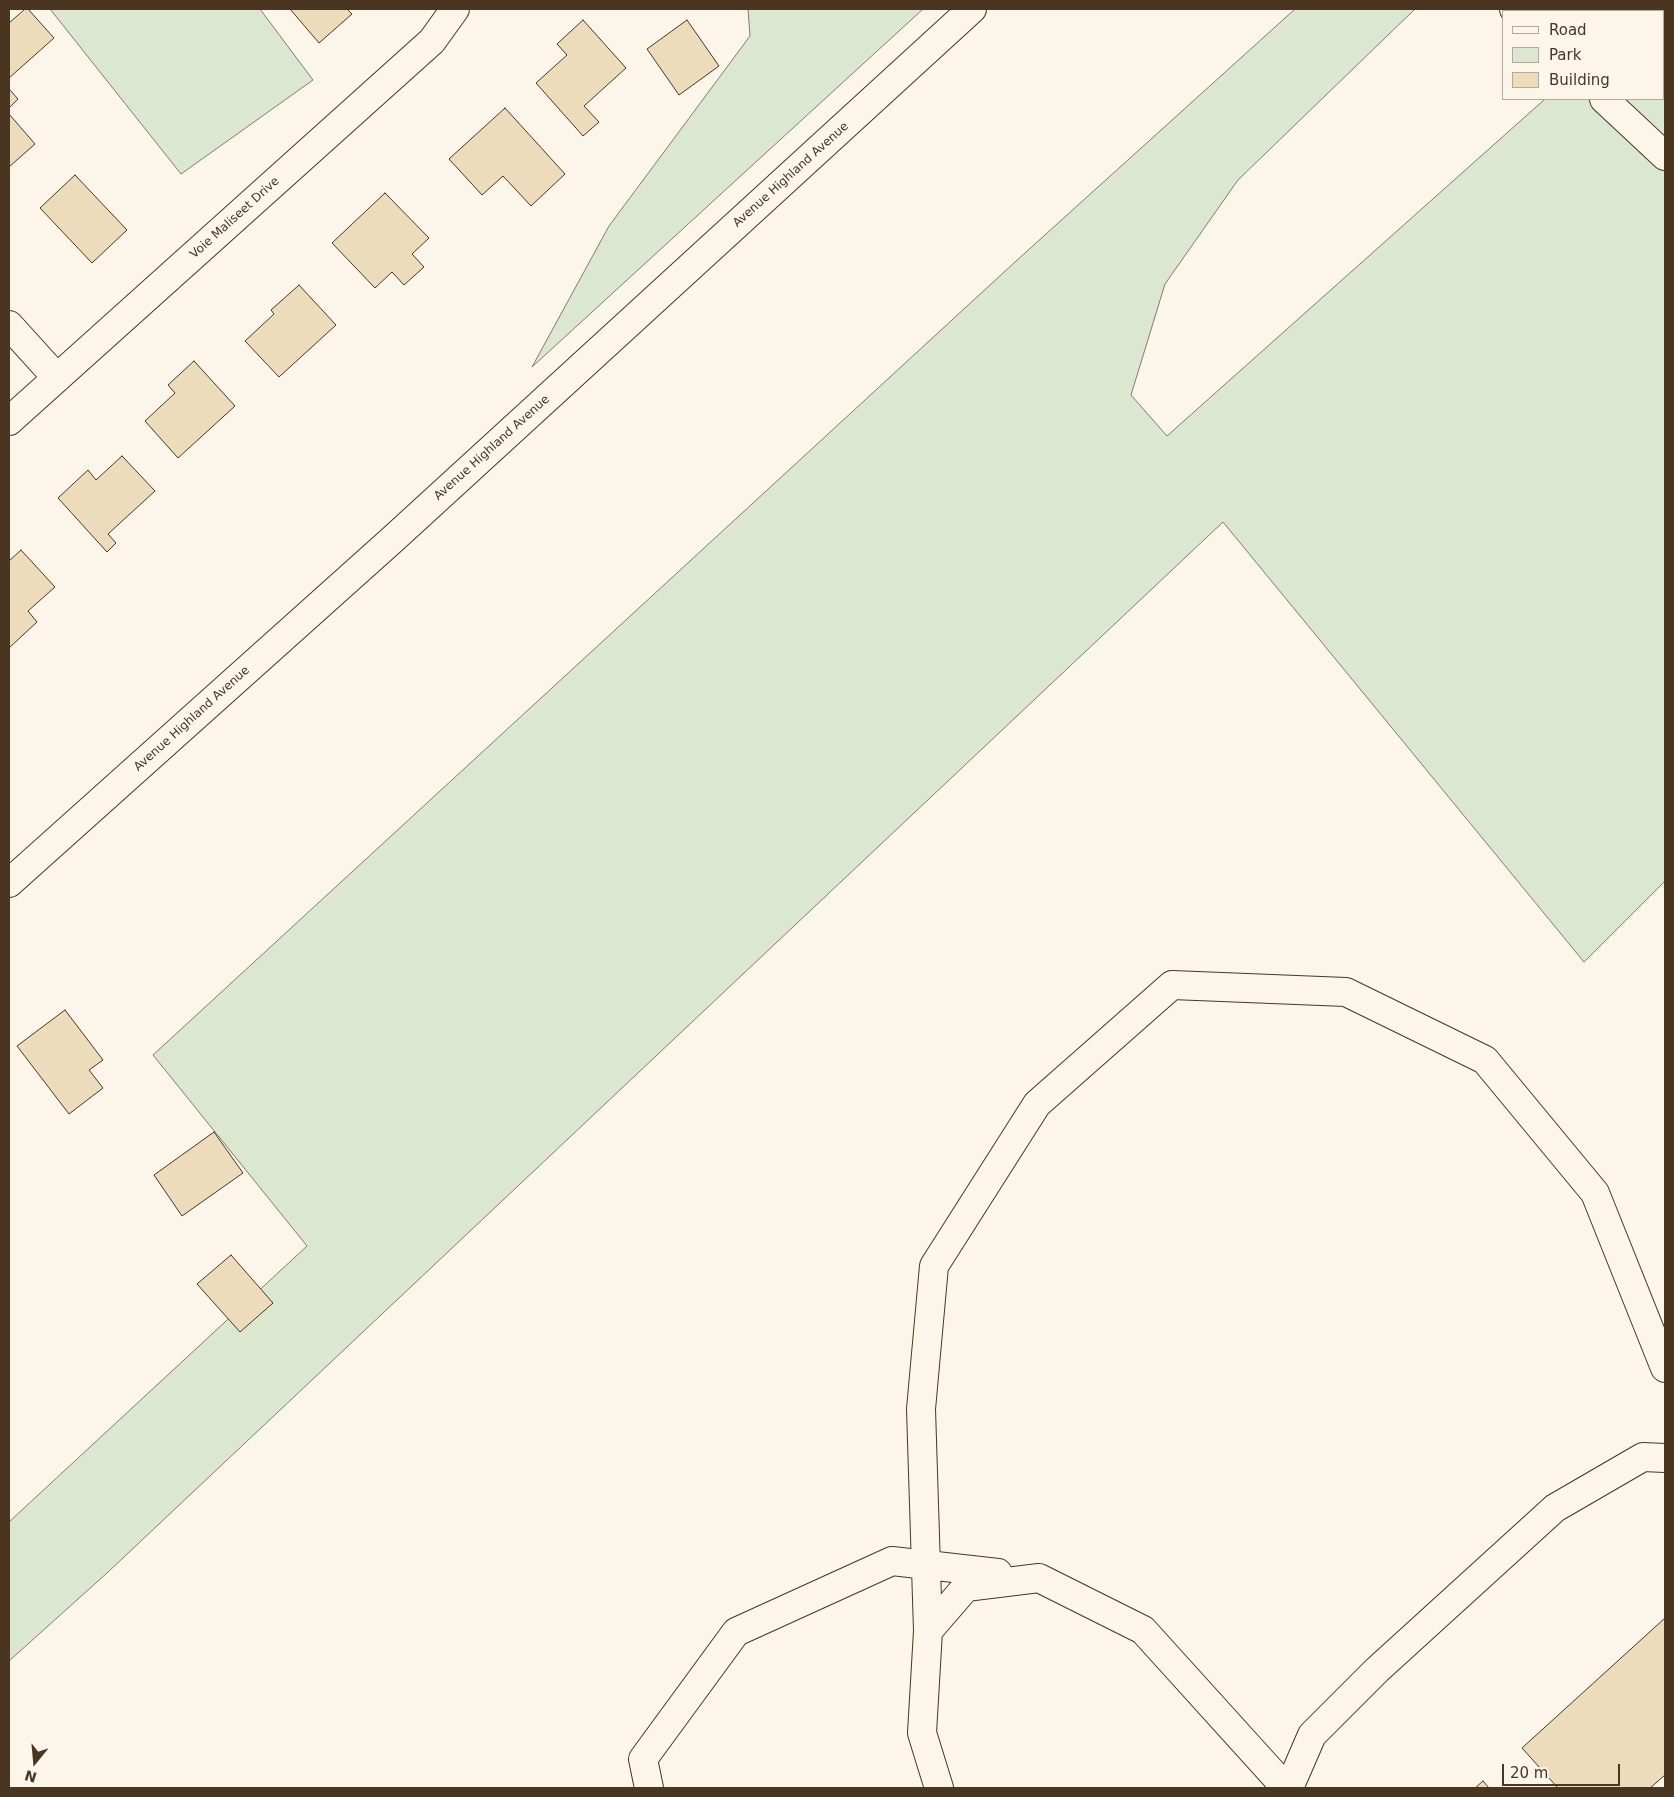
<!DOCTYPE html>
<html>
<head>
<meta charset="utf-8">
<style>
  body { margin:0 }
  #map { position:relative; width:1674px; height:1797px; overflow:hidden; background:#fbf6e9; font-family:"DejaVu Sans",sans-serif }
  canvas { display:block }
  .frame { position:absolute; inset:0; border:10px solid #4a3520; pointer-events:none }
  .legend { position:absolute; left:1502px; top:10px; width:162px; height:90px; box-sizing:border-box; background:#fbf6e9; border:1px solid #b4a999; margin:0; padding:6px 9px; list-style:none; font-size:15px; color:#4a3520 }
  .legend li { display:flex; align-items:center; gap:10px; height:25px }
  .legend b { width:25px; border:1px solid #b4a999 }
  .north { position:absolute; left:10px; top:1737px; width:50px; height:50px; -webkit-text-stroke:4px #fbf6e9; paint-order:stroke; rotate:197deg; font-size:14px; font-weight:700; line-height:20px; text-align:center; color:#4a3520 }
  .north::after { content:''; display:block; margin:auto; width:18px; height:22px; background:#4a3520; clip-path:polygon(50% 0,100% 100%,50% 72%,0 100%) }
  .scale { position:absolute; left:1502px; top:1764px; width:118px; height:22px; box-sizing:border-box; border:2px solid #4a3520; border-top:0; padding-left:6px; font-size:15px; line-height:18px; white-space:nowrap; color:#4a3520; -webkit-text-stroke:4px #fbf6e9; paint-order:stroke }
</style>
</head>
<body>
<div id="map">
<canvas width="1674" height="1797"></canvas>
<div class="frame"></div>
<ul class="legend">
<li><b style="height:6px;background:#fbf6e9"></b>Road</li>
<li><b style="height:14px;background:#dce7d0"></b>Park</li>
<li><b style="height:14px;background:#ecdcbc"></b>Building</li>
</ul>
<div class="north">N</div>
<div class="scale">20 m</div>
</div>
<script>
const ctx = document.querySelector('canvas').getContext('2d');
ctx.lineJoin = 'round';
function fillPath(path, color) { ctx.fillStyle = color; ctx.fill(path, 'evenodd'); }
const poly = rows => new Path2D(rows.map(r => 'M' + r).join(''));
function stroke(path, color, width, dash) { ctx.strokeStyle = color; ctx.lineWidth = width; ctx.lineCap = dash ? 'butt' : 'round'; ctx.setLineDash(dash || []); ctx.stroke(path); }
function write(font, color, halo, rows, align = 'center') {
  ctx.font = font + ' "DejaVu Sans",sans-serif'; ctx.lineWidth = 4; ctx.setLineDash([]); ctx.textBaseline = 'middle'; ctx.strokeStyle = halo; ctx.fillStyle = color; for (const [text, x, y, turn = 0] of rows) {
    ctx.save(); ctx.translate(x, y); ctx.rotate((+turn || 0) * Math.PI / 180); ctx.textAlign = isNaN(turn) ? turn : align; if (halo) ctx.strokeText(text, 0, 0); ctx.fillText(text, 0, 0); ctx.restore();
  }
}
const green = poly([
  [50,9,260,9,313,80,181,174,50,9],
  [748,9,923,9,532,367,609,226,750,36,748,9],
  [1295,9,1415,9,1238,180,1165,284,1131,395,1167,436,1545,99,1663,99,1663,11,1642,11,1645,9,1665,9,1665,881,1584,962,1223,522,107,1573,9,1661,9,1522,307,1246,153,1055,1015,262,1295,9]
]);
const building = poly([
  [25,9,28,9,54,38,9,78,9,23,25,9],
  [290,9,347,9,352,14,319,43,290,9],
  [583,20,626,68,584,106,599,122,583,136,536,83,567,55,557,44,583,20],
  [687,20,719,66,679,95,647,49,687,20],
  [9,89,18,99,9,108,9,89],
  [505,108,565,174,531,206,503,176,482,195,449,159,505,108],
  [9,114,35,144,9,167,9,114],
  [75,175,127,230,92,263,40,208,75,175],
  [385,193,429,238,412,254,424,267,404,285,392,272,375,288,332,243,385,193],
  [299,285,336,325,279,377,245,341,274,314,271,310,299,285],
  [194,361,235,406,178,458,145,421,175,393,168,385,194,361],
  [122,456,155,491,108,534,116,543,107,552,58,498,88,470,96,480,122,456],
  [21,550,55,587,28,611,37,622,9,648,9,561,21,550],
  [65,1010,103,1060,89,1070,103,1088,69,1114,17,1046,65,1010],
  [214,1132,243,1173,182,1216,154,1175,214,1132],
  [231,1255,273,1303,240,1332,197,1284,231,1255],
  [1665,1618,1665,1775,1650,1788,1558,1788,1522,1748,1665,1618],
  [1483,1781,1489,1788,1475,1788,1483,1781]
]);
const minor = poly([
  [1514,9,1517,11],
  [1604,99,1665,156],
  [9,325,57,378],
  [9,421,432,41,455,9],
  [9,883,393,539,972,9],
  [928,1631,921,1409,934,1266,1037,1104,1172,985,1346,992,1485,1060,1595,1193,1665,1368],
  [649,1788,643,1759,736,1632,892,1561,998,1573],
  [939,1788,922,1733,928,1631,966,1587,1039,1578,1143,1630,1286,1788],
  [1289,1788,1312,1735,1377,1670,1555,1508,1643,1457,1665,1458]
]);
const streetNames = [
  ["Avenue Highland Avenue",791,175,-42],
  ["Voie Maliseet Drive",235,218,-42],
  ["Avenue Highland Avenue",492,448,-42],
  ["Avenue Highland Avenue",192,719,-42]
];
fillPath(green, '#dce7d0');
stroke(green, '#887966', 1);
fillPath(building, '#ecdcbc');
stroke(building, '#4a3520', 1);
stroke(minor, '#4a3520', 30);
stroke(minor, '#fbf6e9', 28);
write('12px', '#4a3520', '#fbf6e9', streetNames);
</script>
</body>
</html>
